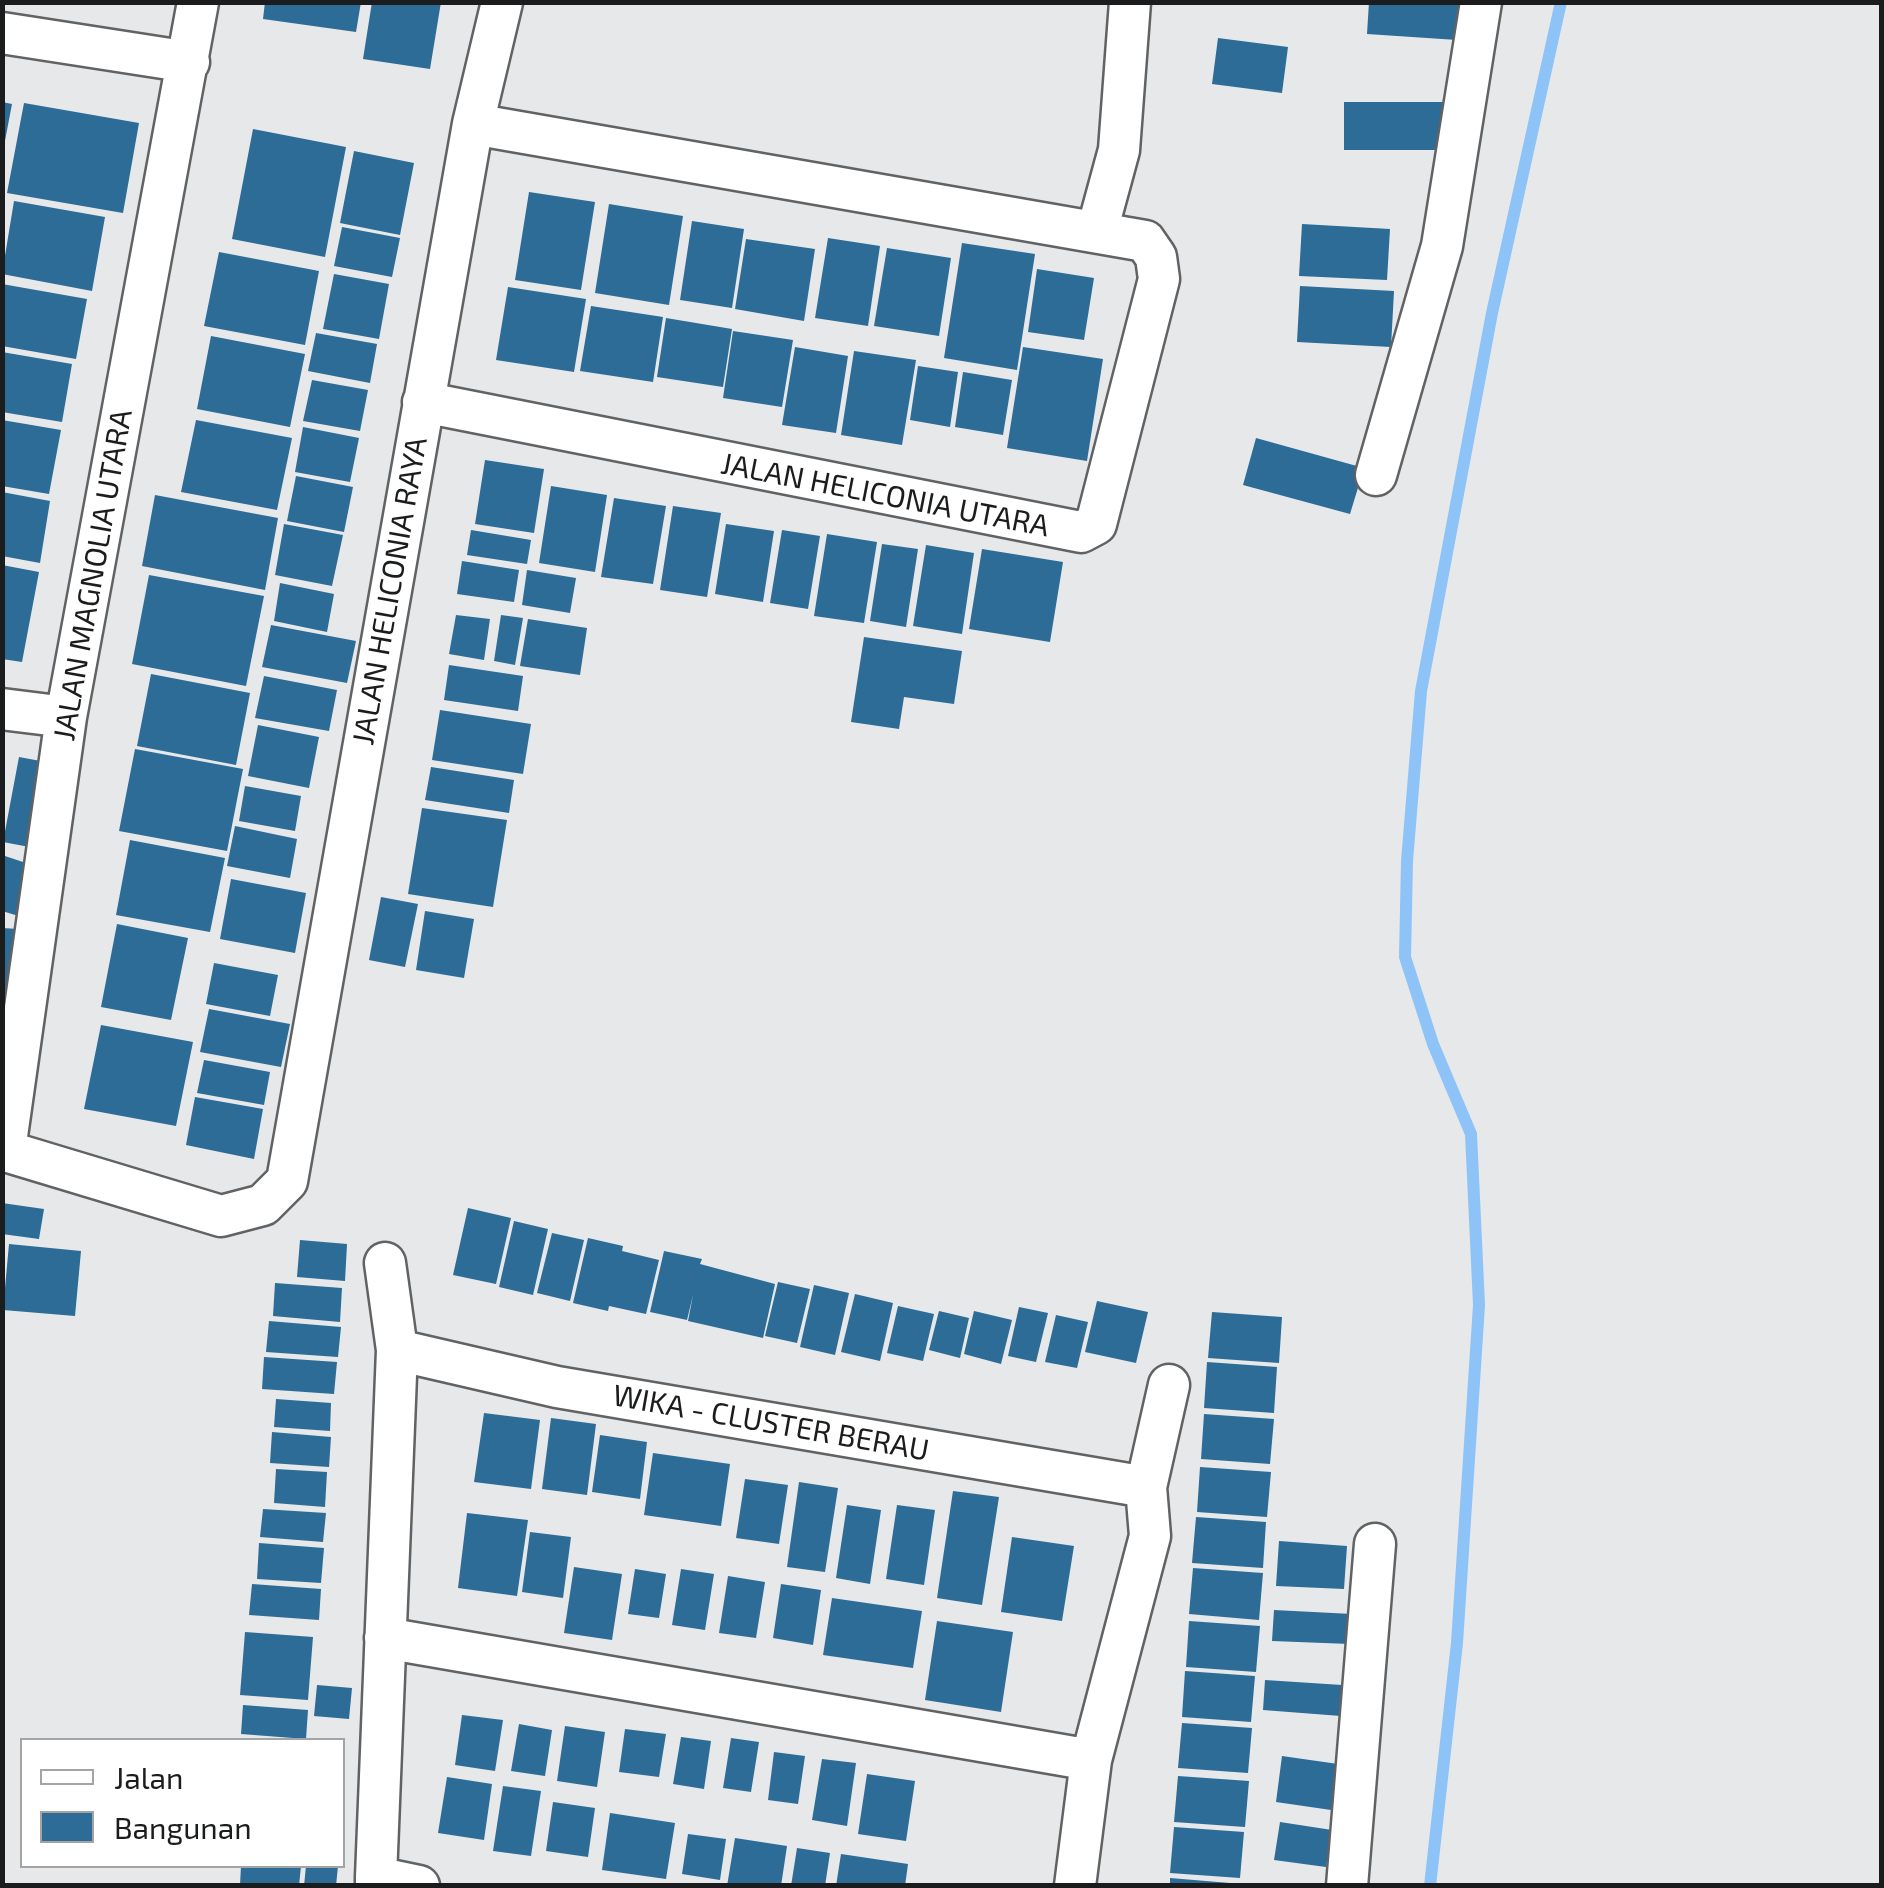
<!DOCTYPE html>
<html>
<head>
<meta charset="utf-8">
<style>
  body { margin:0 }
  #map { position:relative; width:1884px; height:1888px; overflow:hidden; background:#e6e8ea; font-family:"Exo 2",sans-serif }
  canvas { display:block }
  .frame { position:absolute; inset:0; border:5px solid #1b1c1d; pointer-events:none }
  .legend { position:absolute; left:20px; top:1738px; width:325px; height:130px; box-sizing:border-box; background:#fff; border:2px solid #a4a4a5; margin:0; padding:12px 18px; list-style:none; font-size:30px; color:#1b1c1d }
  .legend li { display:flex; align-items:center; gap:20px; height:50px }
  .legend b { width:50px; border:2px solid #a4a4a5 }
</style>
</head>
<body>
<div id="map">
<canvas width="1884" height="1888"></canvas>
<div class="frame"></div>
<ul class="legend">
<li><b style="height:12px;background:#fff"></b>Jalan</li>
<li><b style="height:28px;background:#2c6c96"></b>Bangunan</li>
</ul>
</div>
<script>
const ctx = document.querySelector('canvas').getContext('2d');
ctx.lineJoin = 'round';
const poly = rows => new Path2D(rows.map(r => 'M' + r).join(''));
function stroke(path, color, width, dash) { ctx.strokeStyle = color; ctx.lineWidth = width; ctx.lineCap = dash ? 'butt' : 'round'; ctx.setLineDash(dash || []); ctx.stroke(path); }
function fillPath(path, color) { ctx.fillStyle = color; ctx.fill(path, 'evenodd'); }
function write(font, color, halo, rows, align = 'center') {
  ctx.font = font + ' "Exo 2",sans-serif'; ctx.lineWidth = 8; ctx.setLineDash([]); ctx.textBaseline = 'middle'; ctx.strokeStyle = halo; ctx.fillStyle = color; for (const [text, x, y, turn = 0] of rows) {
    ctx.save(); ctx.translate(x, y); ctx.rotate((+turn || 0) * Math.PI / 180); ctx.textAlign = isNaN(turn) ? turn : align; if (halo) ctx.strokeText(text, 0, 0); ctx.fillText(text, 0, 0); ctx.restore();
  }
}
const stream = poly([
  [1430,1886,1457,1643,1479,1305,1471,1134,1433,1044,1405,957,1407,861,1421,691,1492,313,1561,2]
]);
const building = poly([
  [265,2,361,2,356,32,263,19],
  [372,2,441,2,430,69,363,59],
  [1369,2,1460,2,1457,40,1367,34],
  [1218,38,1288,47,1282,93,1212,84],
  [2,102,12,104,4,146,2,146],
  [1344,102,1448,102,1448,150,1344,150],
  [24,103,139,123,123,213,7,193],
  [253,129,346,147,325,257,232,239],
  [354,151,414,163,400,235,340,223],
  [529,192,595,202,581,290,515,280],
  [14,201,105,217,92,291,2,274],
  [609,204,683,216,669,305,595,293],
  [692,221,744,229,732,308,680,300],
  [1302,224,1390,229,1387,280,1299,276],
  [342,227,400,238,392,277,334,266],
  [828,238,880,246,868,326,815,318],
  [746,239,815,249,804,321,735,309],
  [962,243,1035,254,1017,370,944,358],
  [887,248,951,258,939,336,874,326],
  [219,252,319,271,305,345,204,326],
  [1037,269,1094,278,1084,340,1028,332],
  [334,274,389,284,379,339,323,329],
  [2,284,87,299,76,359,2,346],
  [1300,286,1394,291,1391,347,1297,342],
  [508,287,586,299,574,372,496,360],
  [591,306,663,317,653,382,580,371],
  [666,318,732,329,723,387,657,377],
  [733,331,793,340,782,407,723,398],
  [316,333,377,344,370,383,308,371],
  [211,336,305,354,290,427,197,409],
  [795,347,848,356,836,433,782,425],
  [1023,347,1103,359,1087,461,1007,448],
  [854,351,916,360,902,445,841,435],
  [2,352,72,364,62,422,2,412],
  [918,366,958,372,950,427,910,420],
  [963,372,1012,380,1003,435,955,427],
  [312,380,368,390,360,431,303,421],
  [2,420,61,430,49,494,2,486],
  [196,420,292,438,277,510,181,492],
  [303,427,359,438,350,482,295,472],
  [1256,438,1364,468,1350,514,1243,485],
  [485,460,544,469,534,533,475,524],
  [296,476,353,487,344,532,287,521],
  [551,486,607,495,595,572,539,563],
  [2,492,50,501,40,563,2,556],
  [155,495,278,518,265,590,142,566],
  [614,498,666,506,653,584,601,577],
  [673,506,721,513,707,597,660,590],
  [284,524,343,535,332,586,275,575],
  [726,524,774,531,763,602,715,594],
  [471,530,531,540,527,564,467,555],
  [782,530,820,536,808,609,770,603],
  [827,534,877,542,864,623,814,616],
  [882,544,918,549,906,627,870,621],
  [926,545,974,553,962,634,913,626],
  [982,549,1063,562,1050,642,969,629],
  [462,561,519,570,514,602,457,594],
  [2,565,39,572,22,662,2,659],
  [527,570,576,578,570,613,522,605],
  [149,575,264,596,246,686,132,664],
  [280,583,334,594,327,632,274,621],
  [456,615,490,619,484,660,449,654],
  [501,615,523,618,515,665,494,661],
  [528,619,587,628,580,675,520,666],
  [271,625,356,641,347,683,262,667],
  [864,637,962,651,954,704,904,697,899,729,851,722],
  [449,665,523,676,518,711,444,700],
  [151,674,250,693,236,765,137,746],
  [264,676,337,690,329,731,255,718],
  [440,710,531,724,523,774,432,760],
  [258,725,319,737,309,788,248,776],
  [135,749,243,769,227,851,119,831],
  [19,757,57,764,40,849,3,842],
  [431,767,514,780,509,813,425,800],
  [245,786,301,796,295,831,239,821],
  [422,808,507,820,493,907,408,894],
  [235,826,297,839,290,878,227,866],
  [130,840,225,858,210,932,116,915],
  [2,855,38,867,22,917,2,911],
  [231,879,306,893,295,953,220,939],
  [381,897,418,904,405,967,369,960],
  [425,911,474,919,464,978,416,970],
  [117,924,188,938,171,1020,101,1007],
  [2,928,19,929,15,1005,2,1005],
  [214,963,278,975,270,1016,206,1004],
  [209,1009,290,1024,281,1067,200,1052],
  [101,1025,193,1042,176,1126,84,1109],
  [204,1060,270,1072,264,1105,197,1093],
  [195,1097,263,1109,254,1159,186,1145],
  [2,1203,44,1209,39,1239,2,1234],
  [468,1208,511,1218,496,1284,453,1275],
  [514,1221,548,1229,533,1295,499,1287],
  [552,1233,584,1240,570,1301,537,1293],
  [588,1238,623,1246,622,1251,659,1260,646,1314,609,1306,608,1311,573,1303],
  [300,1240,347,1244,345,1281,297,1277],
  [9,1244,81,1251,75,1316,3,1310],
  [664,1251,702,1259,700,1264,775,1284,763,1338,688,1321,693,1295,687,1320,650,1312],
  [778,1282,810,1289,797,1343,765,1336],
  [275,1283,342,1288,340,1322,273,1316],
  [814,1285,849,1293,835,1355,800,1347],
  [855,1294,893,1303,880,1361,841,1352],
  [1097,1301,1148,1312,1136,1363,1085,1352],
  [898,1306,934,1314,923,1361,887,1353],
  [1019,1307,1048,1313,1036,1362,1008,1356],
  [939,1311,969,1318,960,1358,929,1350],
  [974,1311,1012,1320,1001,1364,964,1354],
  [1212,1312,1282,1317,1279,1363,1208,1358],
  [1056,1315,1088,1322,1077,1368,1045,1362],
  [269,1321,341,1327,338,1357,266,1352],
  [264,1357,337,1362,334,1394,262,1389],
  [1207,1362,1277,1367,1274,1413,1204,1408],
  [276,1399,331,1403,330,1431,274,1427],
  [484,1413,540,1420,531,1489,474,1482],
  [1204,1414,1274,1419,1270,1464,1201,1459],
  [551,1418,596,1424,587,1495,542,1489],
  [272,1432,331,1437,329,1467,270,1463],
  [600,1435,647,1442,640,1499,592,1492],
  [653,1453,730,1464,721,1526,644,1515],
  [1200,1467,1271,1472,1267,1517,1197,1512],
  [276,1469,327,1472,325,1507,274,1503],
  [745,1479,788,1485,779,1544,736,1538],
  [799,1482,838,1488,825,1572,787,1567],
  [953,1491,999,1497,982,1605,937,1598],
  [847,1505,881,1510,870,1584,836,1578],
  [897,1505,935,1510,924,1585,886,1579],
  [263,1509,326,1513,323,1542,260,1537],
  [467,1513,528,1520,517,1596,458,1588],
  [1196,1517,1266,1522,1263,1568,1192,1563],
  [530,1532,571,1537,563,1598,522,1592],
  [1012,1537,1074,1546,1062,1621,1001,1612],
  [1279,1541,1347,1546,1344,1589,1276,1586],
  [259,1543,324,1548,321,1583,257,1579],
  [574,1567,622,1574,612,1640,564,1633],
  [1193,1568,1263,1573,1259,1620,1189,1614],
  [635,1569,666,1574,659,1618,628,1614],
  [681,1569,714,1574,705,1630,672,1625],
  [728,1576,765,1582,756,1638,719,1633],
  [252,1584,321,1589,319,1620,249,1615],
  [781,1584,821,1590,813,1645,773,1638],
  [832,1598,922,1611,913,1668,823,1655],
  [1274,1610,1352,1614,1350,1644,1272,1641],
  [937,1621,1013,1632,1001,1712,925,1700],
  [1189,1621,1260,1626,1256,1672,1186,1667],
  [245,1632,313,1637,308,1700,240,1695],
  [1185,1671,1255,1676,1251,1722,1182,1717],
  [1265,1680,1342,1685,1341,1716,1263,1710],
  [317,1685,352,1688,349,1719,314,1716],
  [243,1705,308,1710,306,1739,241,1734],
  [462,1715,503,1720,495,1771,455,1765],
  [1182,1723,1252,1728,1248,1773,1178,1768],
  [519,1724,552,1730,545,1776,511,1771],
  [565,1726,605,1732,597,1787,557,1781],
  [625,1729,666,1734,659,1777,619,1772],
  [681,1737,711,1741,704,1789,673,1784],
  [731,1738,759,1742,751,1792,723,1788],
  [774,1752,805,1756,798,1804,768,1800],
  [1282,1756,1345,1765,1338,1811,1276,1802],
  [822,1759,856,1763,847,1826,812,1820],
  [867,1774,915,1781,906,1841,858,1834],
  [1178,1776,1249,1781,1245,1827,1174,1822],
  [447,1777,492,1784,484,1840,438,1833],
  [503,1786,541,1791,531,1856,493,1851],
  [553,1802,595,1808,588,1857,546,1851],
  [610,1813,675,1823,666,1879,602,1870],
  [1280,1822,1332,1830,1326,1867,1274,1860],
  [1174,1827,1244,1832,1240,1878,1170,1873],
  [688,1834,726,1839,720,1880,682,1874],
  [735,1838,787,1846,781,1886,727,1886],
  [797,1848,830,1853,825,1886,791,1886],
  [841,1854,908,1864,905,1886,836,1886],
  [241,1866,301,1866,299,1886,240,1885],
  [306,1866,338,1866,336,1886,304,1886],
  [1170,1878,1230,1883,1230,1886,1170,1886]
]);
const minor = poly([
  [2,33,189,62],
  [1097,231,1119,150,1130,2],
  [423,402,1081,532,1096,524,1159,279,1156,257,1145,241,473,124],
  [1376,475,1442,246,1481,2],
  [2,709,66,717],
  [2,1150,221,1216,263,1205,287,1181,473,124,502,2],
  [5,1150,66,717,198,2],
  [397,1350,557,1387,1146,1487],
  [385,1638,1091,1760],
  [376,1877,397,1350,385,1263],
  [376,1886,376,1877,419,1886],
  [1075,1886,1091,1760,1150,1536,1146,1487,1169,1385],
  [1347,1886,1375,1544]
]);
const streetNames = [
  ["JALAN HELICONIA UTARA",885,495,11],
  ["JALAN MAGNOLIA UTARA",93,575,-80],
  ["JALAN HELICONIA RAYA",390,591,-80],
  ["WIKA - CLUSTER BERAU",771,1423,10]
];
stroke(stream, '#8dc3f7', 12);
fillPath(building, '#2c6c96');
stroke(minor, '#616264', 45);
stroke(minor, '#fff', 40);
write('30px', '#1b1c1d', '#fff', streetNames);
</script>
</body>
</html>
